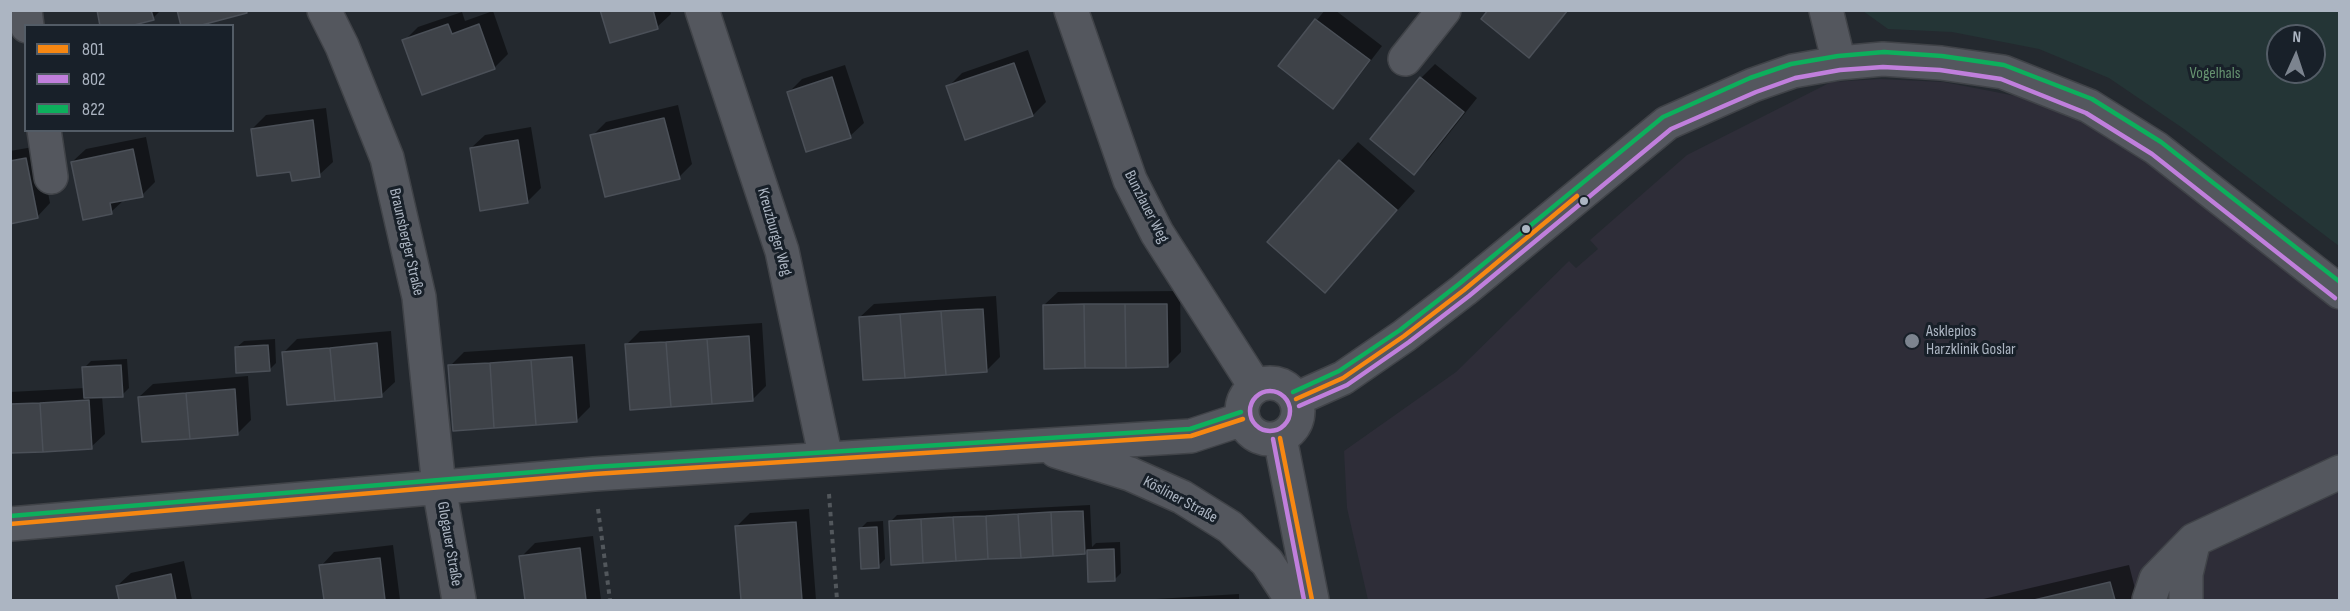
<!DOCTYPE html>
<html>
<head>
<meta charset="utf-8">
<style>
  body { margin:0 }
  #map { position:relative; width:2350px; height:611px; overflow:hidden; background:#24292f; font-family:"Sofia Sans Condensed",sans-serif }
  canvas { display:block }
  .frame { position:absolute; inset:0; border:12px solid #acb5c2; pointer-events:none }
  .legend { position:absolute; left:24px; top:24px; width:210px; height:108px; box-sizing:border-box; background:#182029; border:2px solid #535c66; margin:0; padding:8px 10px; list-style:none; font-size:18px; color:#acb5c2 }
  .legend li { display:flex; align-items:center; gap:12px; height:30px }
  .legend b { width:30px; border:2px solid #535c66 }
  .north { position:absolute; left:2266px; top:24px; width:60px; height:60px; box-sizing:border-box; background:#182029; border:2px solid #535c66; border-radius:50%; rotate:3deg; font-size:16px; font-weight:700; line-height:24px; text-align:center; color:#acb5c2 }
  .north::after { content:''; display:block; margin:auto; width:21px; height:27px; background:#7c848f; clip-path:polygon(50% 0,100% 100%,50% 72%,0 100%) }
</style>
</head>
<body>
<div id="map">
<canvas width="2350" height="611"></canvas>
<div class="frame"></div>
<ul class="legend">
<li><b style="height:8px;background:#f68712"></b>801</li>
<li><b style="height:8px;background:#c07fdc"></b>802</li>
<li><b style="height:8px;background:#0daf5c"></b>822</li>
</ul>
<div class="north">N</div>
</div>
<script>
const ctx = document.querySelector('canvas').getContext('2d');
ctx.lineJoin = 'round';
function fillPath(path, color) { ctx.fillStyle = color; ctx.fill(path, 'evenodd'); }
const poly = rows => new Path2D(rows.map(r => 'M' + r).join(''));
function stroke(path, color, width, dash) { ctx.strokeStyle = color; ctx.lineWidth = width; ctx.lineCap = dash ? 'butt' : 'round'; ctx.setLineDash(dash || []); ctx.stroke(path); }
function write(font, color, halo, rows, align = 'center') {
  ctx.font = font + ' "Sofia Sans Condensed",sans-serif'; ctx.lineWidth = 6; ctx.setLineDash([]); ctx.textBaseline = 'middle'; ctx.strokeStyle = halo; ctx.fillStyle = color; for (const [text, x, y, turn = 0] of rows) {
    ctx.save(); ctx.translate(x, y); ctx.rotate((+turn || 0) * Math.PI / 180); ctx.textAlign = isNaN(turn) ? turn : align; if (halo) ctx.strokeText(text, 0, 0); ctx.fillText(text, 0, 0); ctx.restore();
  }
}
const medical = poly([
  [1880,79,1944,82,2031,99,2101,128,2176,179,2339,307,2339,600,1368,600,1347,508,1344,451,1456,372,1569,261,1576,268,1598,249,1590,240,1687,155,1831,82]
]);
const green = poly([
  [1863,11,2339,11,2339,246,2184,129,2109,78,2039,49,1952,32,1888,29],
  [2278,36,2314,36,2314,72,2278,72]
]);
const shadow = poly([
  [98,10,161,10,153,18],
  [602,10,670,10,671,14,657,27],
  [1325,10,1335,10,1382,46,1346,93,1333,107,1280,66],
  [1490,10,1569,10,1529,56],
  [493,11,508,54,494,68,404,41,418,27,462,12,465,21],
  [1028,50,1046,102,1033,115,948,87,962,73],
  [1435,64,1477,98,1428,160,1414,173,1372,139,1421,78],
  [845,65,864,123,850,136,789,92,802,79],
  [678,105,692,164,679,177,592,136,606,122],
  [326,108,333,162,319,175,291,170,252,129,266,115],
  [531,127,541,188,527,202,471,148,485,135],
  [146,137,155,182,142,195,125,199,111,212,72,162,86,149],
  [1358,142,1415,191,1325,291,1269,241],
  [39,146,50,203,37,217,10,222,10,151],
  [1180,291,1181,352,1167,366,1044,305,1058,292],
  [996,296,1000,357,986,371,860,317,874,304],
  [762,323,766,386,753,399,626,345,640,331],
  [391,331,395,382,381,395,284,352,297,339],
  [275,339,276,363,269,370,237,347,244,341],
  [585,344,590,407,576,421,450,366,464,352],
  [127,359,129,388,122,395,102,396,105,434,91,447,10,451,10,392,85,388,84,368,91,361],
  [248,376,251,420,238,433,139,397,153,384],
  [1090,505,1092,547,1096,543,1120,542,1121,573,1114,580,1090,581,1089,549,1085,552,890,522,897,515],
  [809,509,816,600,742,600,736,527,750,513],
  [883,521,885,559,878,566,860,529,867,522],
  [593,536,601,600,526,600,521,557,535,543],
  [393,545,400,600,325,600,321,566,334,552],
  [184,561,192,600,120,600,117,586,131,573],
  [2129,565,2138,600,1979,600],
  [1239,594,1239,600,1155,600,1156,599]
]);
const building = poly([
  [97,10,151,10,154,20,130,26,100,26,97,10],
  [177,10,246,10,247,13,198,26,181,26,177,10],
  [600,10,653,10,658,29,610,43,600,10],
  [1488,10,1568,10,1529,58,1481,19,1488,10],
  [1315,19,1370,60,1333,109,1278,66,1315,19],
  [448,24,452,34,479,24,495,69,422,95,402,40,448,24],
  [1014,63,1033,116,965,140,946,86,1014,63],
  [832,77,851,138,806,152,787,92,832,77],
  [1420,77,1464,112,1414,175,1370,139,1420,77],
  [664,118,680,179,605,197,590,135,664,118],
  [313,120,320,177,292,181,290,172,257,176,251,129,313,120],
  [518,140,528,203,480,211,470,148,518,140],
  [133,149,143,197,110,203,112,214,83,220,71,162,133,149],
  [26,158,38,218,10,224,10,161,26,158],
  [1339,160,1397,210,1325,293,1267,242,1339,160],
  [1084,304,1085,368,1044,369,1043,305,1084,304],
  [1084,304,1125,304,1126,368,1085,368,1084,304],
  [1125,304,1167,304,1168,367,1126,368,1125,304],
  [983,309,987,372,946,375,941,311,983,309],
  [941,311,946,375,905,378,900,314,941,311],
  [900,314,905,378,863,380,859,317,900,314],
  [749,336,753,401,712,404,707,339,749,336],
  [707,339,712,404,671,407,666,342,707,339],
  [666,342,671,407,630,410,625,344,666,342],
  [377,343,382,397,335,401,330,348,377,343],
  [268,345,270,371,236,373,235,347,268,345],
  [330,348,335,401,287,405,282,352,330,348],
  [572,357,577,422,536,425,531,360,572,357],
  [531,360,536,425,494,428,490,363,531,360],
  [490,363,494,428,453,431,448,365,490,363],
  [121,365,123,397,84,398,82,367,121,365],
  [235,389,238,435,190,439,186,393,235,389],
  [186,393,190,439,142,442,138,397,186,393],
  [89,400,92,449,43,452,40,403,89,400],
  [40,403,43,452,10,453,10,404,40,403],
  [1083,511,1085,554,1053,556,1051,512,1083,511],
  [1051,512,1053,556,1021,558,1018,514,1051,512],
  [1018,514,1021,558,988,559,986,516,1018,514],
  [986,516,988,559,956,561,953,517,986,516],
  [953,517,956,561,923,563,921,519,953,517],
  [921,519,923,563,891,565,889,521,921,519],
  [796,522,802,600,741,600,735,526,796,522],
  [877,527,879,568,861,569,859,528,877,527],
  [580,548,586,600,525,600,519,556,580,548],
  [1114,549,1115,581,1088,582,1087,550,1114,549],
  [380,558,385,600,324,600,319,565,380,558],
  [171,574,176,600,119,600,116,586,171,574],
  [2110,582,2115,600,2034,600,2110,582]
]);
const path = poly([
  [829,494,837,600],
  [598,509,610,600]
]);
const minor = poly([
  [25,10,27,26],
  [324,10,342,46,387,158,419,297,439,487,459,600],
  [702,10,782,251,826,459],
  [1071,10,1130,180,1157,233,1255,386],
  [1826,10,1839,63],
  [1405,59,1444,10],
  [44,130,51,177],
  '1242 411a28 28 0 1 1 56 0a28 28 0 1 1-56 0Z',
  [1296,399,1343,378,1404,336,1464,290,1667,123,1753,85,1793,71,1839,63,1883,59,1941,63,2003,72,2089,106,2156,148,2340,292],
  [1280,438,1312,600],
  [1056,451,1130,474,1182,497,1230,527,1267,562,1292,600],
  [10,524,594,474,1191,436,1243,419],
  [2149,600,2156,579,2194,540,2340,472],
  [2186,600,2186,574,2194,540]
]);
const bus1 = poly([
  [1296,399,1343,378,1404,336,1464,290,1577,196],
  [1280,438,1312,600],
  [10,524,594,474,1191,436,1243,419]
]);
const bus2 = poly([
  '1250 411a20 20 0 1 1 40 0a20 20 0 1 1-40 0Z',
  [1299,406,1347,385,1409,342,1469,296,1671,129,1756,92,1795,78,1840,70,1883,67,1940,70,2001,79,2086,113,2152,154,2335,298],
  [1273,439,1304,600]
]);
const bus3 = poly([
  [1293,392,1339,371,1400,330,1459,284,1663,117,1750,78,1791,64,1838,56,1884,52,1942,56,2004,65,2092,99,2161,142,2340,282],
  [10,516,594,467,1190,429,1241,412]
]);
const markers = [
  [1584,201,5,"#acb5c2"],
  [1526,229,5,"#acb5c2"],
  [1912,341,8,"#7c848f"]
];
const parkNames = [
  ["Vogelhals",2215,74]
];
const streetNames = [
  ["Bunzlauer Weg",1146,207,63],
  ["Kreuzburger Weg",774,232,74],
  ["Braunsberger Straße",406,242,77],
  ["Kösliner Straße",1180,500,28],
  ["Glogauer Straße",449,544,80]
];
const poiNames = [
  ["Asklepios",1926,332],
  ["Harzklinik Goslar",1926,350]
];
fillPath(medical, '#2e2d38');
fillPath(green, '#243536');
fillPath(shadow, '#0007');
fillPath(building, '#3e4248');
stroke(building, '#4b5058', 1.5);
stroke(minor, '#404348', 36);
stroke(path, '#52575c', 4, [4.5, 4.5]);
stroke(minor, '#54575e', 33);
stroke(bus1, '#f68712', 4.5);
stroke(bus2, '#c07fdc', 4.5);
stroke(bus3, '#0daf5c', 4.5);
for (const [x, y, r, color] of markers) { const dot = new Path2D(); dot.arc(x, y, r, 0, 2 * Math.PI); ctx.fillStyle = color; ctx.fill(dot); stroke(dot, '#182029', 2); }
write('16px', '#65916f', '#182029', parkNames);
write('16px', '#acb5c2', '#182029', streetNames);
write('16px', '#acb5c2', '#182029', poiNames, 'left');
</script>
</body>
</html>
